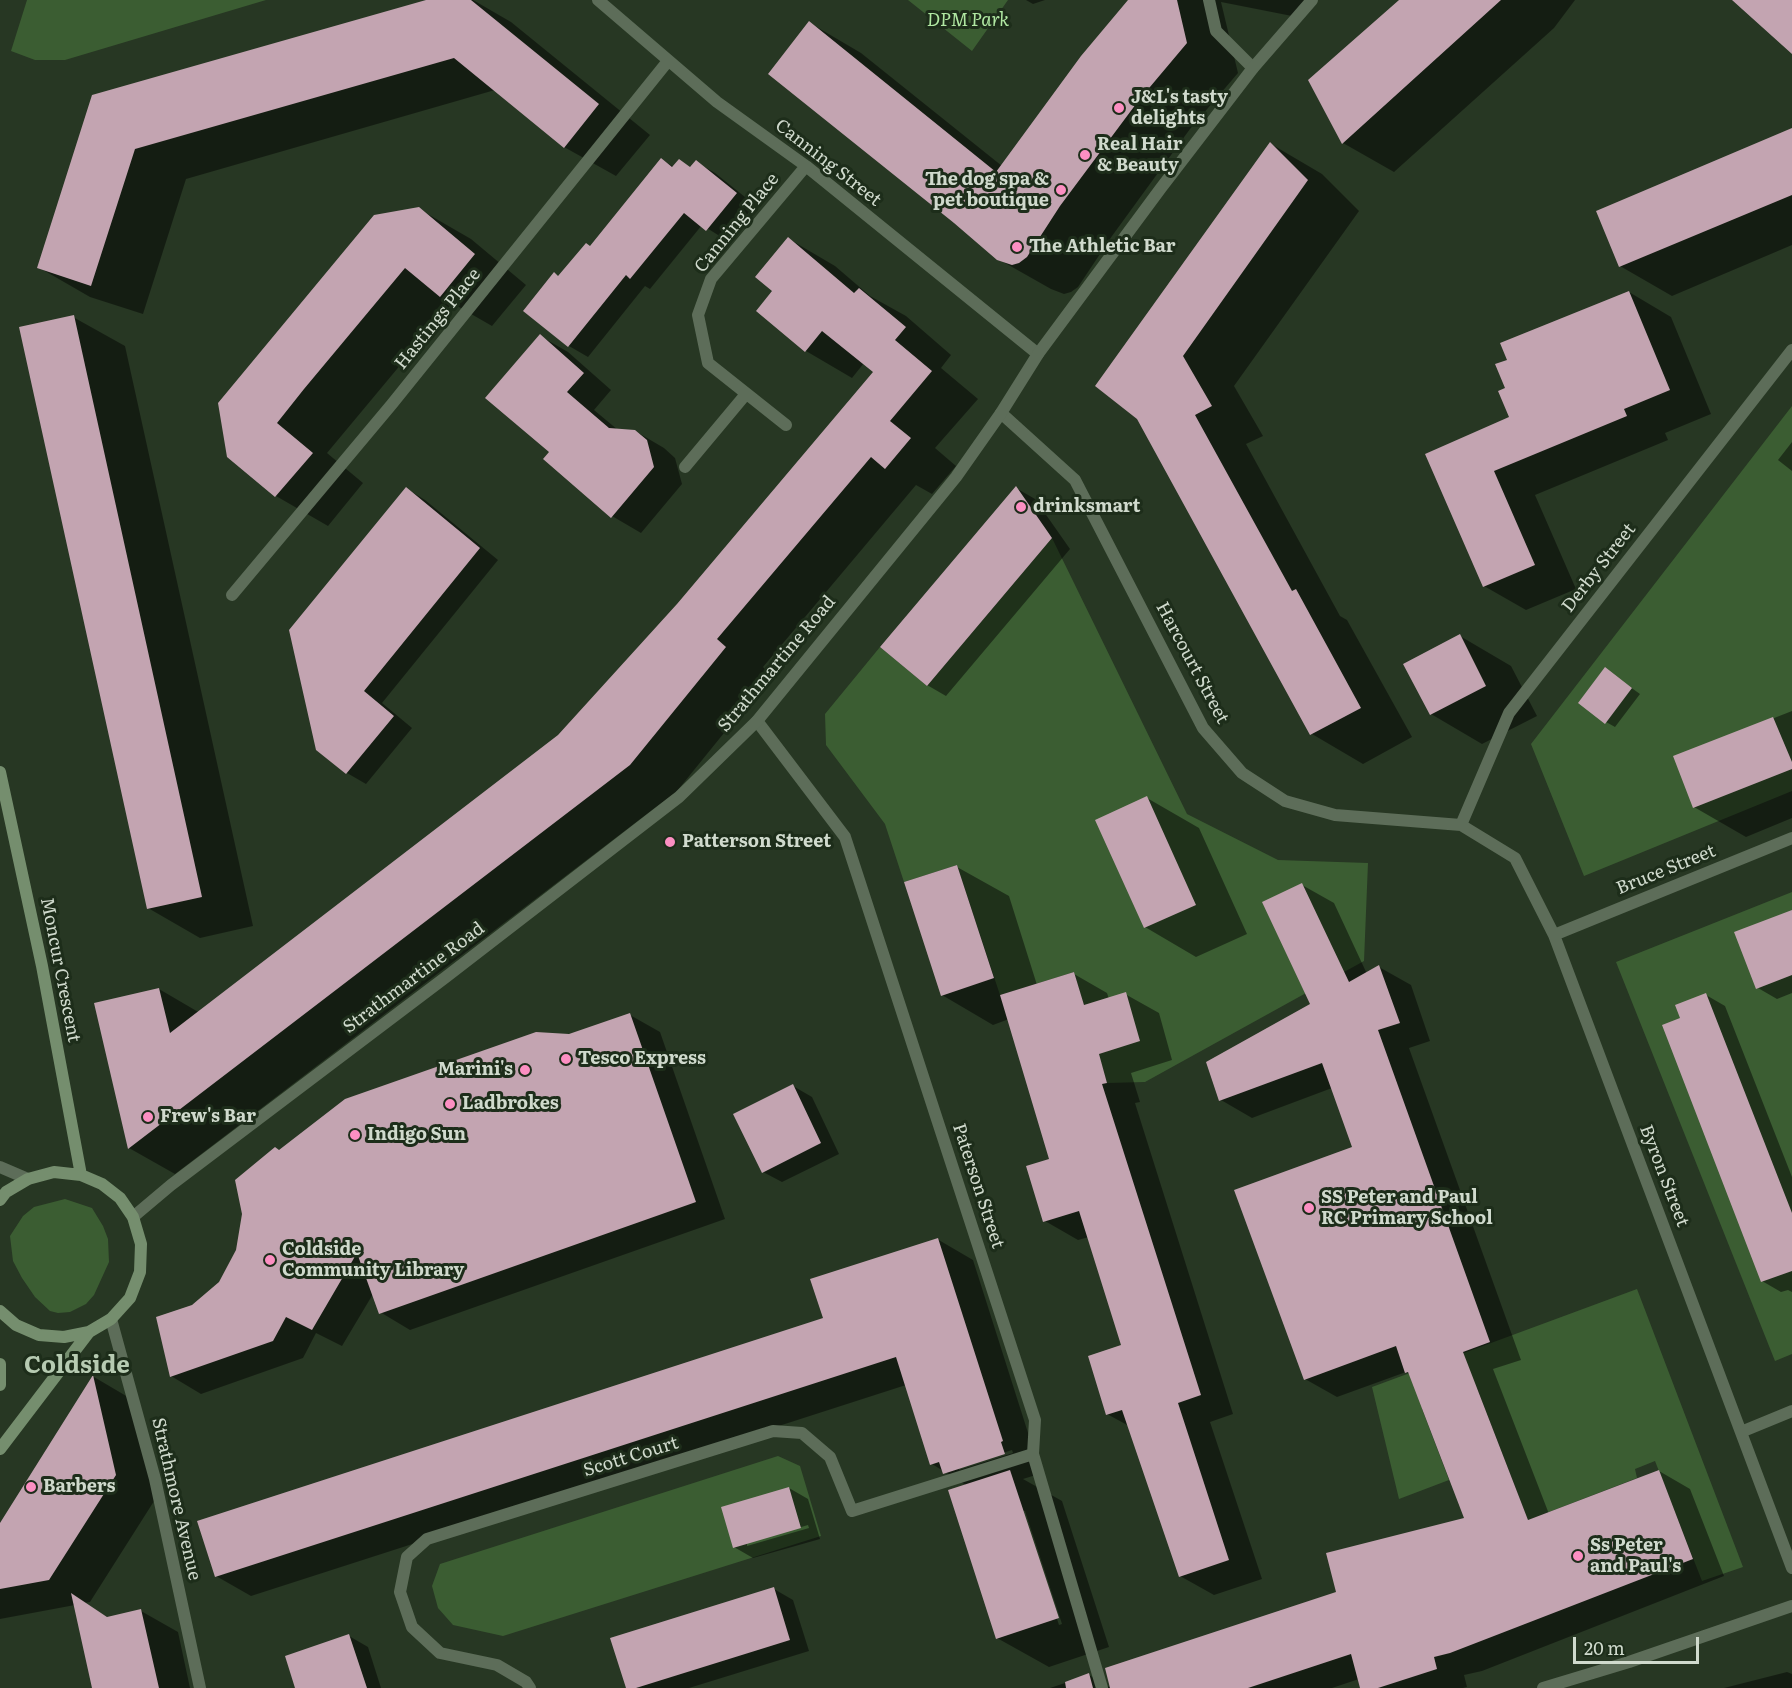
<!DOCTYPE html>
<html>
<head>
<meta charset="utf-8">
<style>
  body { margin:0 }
  #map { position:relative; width:1792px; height:1688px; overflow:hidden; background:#273723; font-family:Literata,serif }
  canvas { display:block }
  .scale { position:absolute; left:1573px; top:1637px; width:126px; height:27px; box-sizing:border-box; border:3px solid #d0dacd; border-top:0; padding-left:8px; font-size:18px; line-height:21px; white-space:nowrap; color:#d0dacd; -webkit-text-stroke:4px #1d2d1a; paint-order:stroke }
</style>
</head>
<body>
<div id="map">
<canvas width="1792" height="1688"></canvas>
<div class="scale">20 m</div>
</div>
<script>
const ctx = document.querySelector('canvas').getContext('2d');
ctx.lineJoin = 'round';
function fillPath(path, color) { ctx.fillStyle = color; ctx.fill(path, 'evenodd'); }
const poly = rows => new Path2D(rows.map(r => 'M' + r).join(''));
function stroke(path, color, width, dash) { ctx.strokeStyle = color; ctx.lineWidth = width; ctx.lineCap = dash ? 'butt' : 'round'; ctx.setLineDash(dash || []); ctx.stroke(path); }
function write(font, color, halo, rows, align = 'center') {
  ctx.font = font + ' Literata,serif'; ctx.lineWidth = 6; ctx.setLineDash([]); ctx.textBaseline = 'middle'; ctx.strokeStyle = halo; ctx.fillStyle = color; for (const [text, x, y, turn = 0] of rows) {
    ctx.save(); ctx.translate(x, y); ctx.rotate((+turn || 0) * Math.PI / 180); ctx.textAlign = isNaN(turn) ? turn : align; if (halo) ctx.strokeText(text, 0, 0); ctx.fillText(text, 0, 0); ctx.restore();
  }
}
const green = poly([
  [27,0,266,0,65,60,35,60,11,51],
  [908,0,1008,0,972,51],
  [1792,406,1792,791,1584,876,1531,744],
  [1052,538,1187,814,1278,860,1368,863,1364,961,1145,1082,1107,1083,1074,972,1000,995,957,865,904,882,885,824,826,745,825,714,880,647,927,686],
  [1792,892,1792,1354,1775,1361,1616,962],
  [65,1199,92,1208,103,1226,108,1239,109,1262,94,1295,86,1304,70,1312,58,1313,50,1311,35,1297,22,1278,13,1261,10,1236,23,1216,34,1207],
  [1637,1289,1743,1567,1702,1581,1655,1461,1635,1469,1637,1478,1528,1520,1477,1388,1422,1409,1449,1480,1399,1499,1372,1387],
  [778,1456,800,1466,821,1536,503,1636,453,1625,438,1608,432,1586,440,1564]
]);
const shadow = poly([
  [432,0,473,0,511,22,650,135,616,176,564,147,495,90,186,179,143,314,90,297,38,267,93,97],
  [1026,0,1045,0,1033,4],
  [1130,0,1307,0,1292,16,1221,2,1238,73,1190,129,1112,236,1078,287,1071,292,1064,294,1051,289,998,259,810,23,861,53,1002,166],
  [1401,0,1575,0,1554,28,1394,172,1343,143],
  [1792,130,1792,245,1672,296,1620,266],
  [1271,144,1322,174,1359,211,1234,386,1263,436,1246,444,1340,616,1347,620,1412,737,1363,764,1312,734,1138,418],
  [662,160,674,167,691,168,696,162,715,173,755,205,726,240,702,225,650,289,645,286,588,357,569,346,525,310,591,248],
  [419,209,471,239,526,285,492,326,452,303,327,453,363,483,328,526,276,496,228,456],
  [789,239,835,266,870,296,906,316,951,355,941,368,978,399,935,448,956,466,932,494,916,485,763,667,771,675,677,791,175,1174,129,1148,159,989,200,1013,559,736,678,605,875,372,864,363,852,378,806,351,774,291],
  [1629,292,1671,317,1711,414,1665,433,1668,440,1535,495,1576,589,1526,610,1484,586,1427,454,1511,418,1507,389,1509,360],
  [73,317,125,346,253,926,200,938,148,908],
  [540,336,568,352,611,390,594,410,618,430,635,431,664,448,675,458,682,484,641,533,612,516,551,452],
  [1792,442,1792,471,1778,460],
  [1016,488,1035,499,1070,549,946,696,927,685],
  [407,489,425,500,498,560,382,703,412,728,366,784,347,773],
  [1460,636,1511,666,1537,716,1482,744,1431,714],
  [1605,669,1640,694,1615,727,1606,722],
  [1792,711,1792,818,1746,837,1694,807,1675,757],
  [1147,798,1199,828,1247,934,1196,957,1145,927],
  [957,867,1009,896,1037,985,1074,974,1107,993,1109,999,1125,994,1159,1013,1172,1060,1131,1073,1140,1102,1135,1103,1233,1414,1210,1422,1262,1579,1214,1595,1180,1576,1129,1426,1107,1414,1123,1346,1089,1237,1078,1240,1045,1221,1051,1160,1009,1019,993,1025,942,995],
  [1302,885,1334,903,1367,974,1379,967,1411,985,1430,1041,1409,1048,1521,1360,1493,1369,1549,1514,1659,1471,1690,1489,1724,1576,1482,1671,1464,1675,1467,1687,1463,1688,1362,1688,1359,1679,1332,1688,1050,1688,1089,1675,1111,1688,1338,1593,1466,1519,1410,1374,1406,1372,1337,1397,1305,1379,1354,1148,1332,1088,1252,1118,1221,1100,1312,1004],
  [1792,912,1792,993,1777,999,1758,988],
  [1706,995,1725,1006,1792,1177,1792,1292,1788,1290,1781,1292,1762,1281,1682,1019],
  [630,1015,660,1032,725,1219,410,1330,380,1312,373,1294,342,1346,316,1333,303,1358,201,1394,171,1376,193,1306,220,1283,238,1251,280,1151,569,1036],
  [793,1086,812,1097,839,1154,782,1182,763,1172],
  [937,1239,973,1260,1037,1461,1039,1474,1023,1479,1062,1501,1109,1647,1049,1667,997,1638,966,1485,932,1464,906,1385,251,1596,216,1576,825,1319],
  [1012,1450,1013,1453,959,1470,959,1467],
  [1022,1511,1025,1511,1062,1624,1059,1625],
  [94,1377,133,1400,156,1498,90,1602,84,1603,109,1618,141,1611,178,1632,190,1688,93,1688,75,1605,0,1619,0,1525],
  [789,1488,808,1499,820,1539,753,1558,734,1547],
  [808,1525,809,1528,747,1546,747,1543],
  [774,1589,793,1600,809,1651,689,1688,628,1688],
  [349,1636,368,1647,381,1688,297,1688],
  [1787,1672,1792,1674,1792,1688,1724,1688]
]);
const building = poly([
  [426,0,471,0,599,104,564,148,454,58,135,149,91,286,37,268,92,95],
  [1128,0,1177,0,1187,43,1139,100,1060,206,1027,257,1019,263,1012,265,997,260,954,223,768,74,809,21,996,172,1081,56],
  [1399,0,1501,0,1342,144,1308,80],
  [1732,0,1792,0,1792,54],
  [1792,128,1792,195,1619,267,1596,211],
  [1270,142,1308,180,1183,356,1212,406,1195,415,1292,591,1296,589,1361,708,1310,735,1137,419,1095,386],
  [661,158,672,167,679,159,690,167,696,160,737,193,706,231,684,213,630,279,626,275,568,347,523,311,554,272,558,276,586,243,590,246],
  [419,207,475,254,440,297,405,268,304,389,277,423,313,453,275,497,227,457,218,403,374,215],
  [788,237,854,293,859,288,906,327,895,340,932,371,890,421,911,438,885,469,871,457,717,639,726,647,630,765,128,1149,94,1003,159,988,170,1033,558,735,677,604,873,372,822,331,805,352,756,311,772,291,755,277],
  [1629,291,1670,390,1624,409,1627,416,1494,471,1535,565,1483,587,1425,454,1509,417,1498,391,1505,388,1495,364,1507,360,1500,343],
  [74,315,202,897,147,909,19,327],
  [540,334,584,373,567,392,609,428,635,430,647,440,654,467,611,518,543,459,549,452,485,398],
  [1016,486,1052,538,927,686,880,647],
  [406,487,480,548,364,691,394,716,346,774,316,750,289,630],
  [1460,634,1486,686,1430,715,1403,664],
  [1605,667,1632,688,1605,724,1578,703],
  [1773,717,1792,762,1792,769,1693,808,1673,756],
  [1147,796,1196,905,1144,928,1095,820],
  [957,865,994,978,941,996,904,882],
  [1302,883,1349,982,1379,965,1400,1023,1378,1030,1490,1342,1463,1352,1528,1520,1659,1470,1693,1559,1450,1653,1434,1657,1437,1669,1378,1688,1360,1688,1351,1654,1248,1688,1110,1688,1105,1668,1336,1592,1326,1553,1464,1518,1408,1372,1405,1373,1396,1346,1304,1380,1234,1190,1352,1147,1322,1063,1219,1101,1206,1062,1310,1004,1262,902],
  [1792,910,1792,975,1756,989,1734,932],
  [1074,972,1084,1005,1126,992,1140,1041,1099,1054,1107,1083,1102,1084,1201,1395,1178,1403,1229,1560,1179,1577,1122,1410,1106,1415,1088,1356,1121,1345,1079,1211,1043,1222,1026,1166,1049,1159,1000,995],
  [1706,993,1792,1213,1792,1271,1761,1282,1662,1025,1680,1018,1675,1005],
  [630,1013,696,1202,379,1314,357,1253,312,1330,286,1317,273,1341,170,1377,156,1317,192,1305,219,1282,236,1250,242,1214,235,1180,275,1147,279,1150,345,1099,536,1032,569,1034],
  [793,1084,821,1143,762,1173,733,1114],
  [938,1238,1003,1441,1001,1442,1005,1454,943,1474,939,1462,930,1465,896,1357,215,1577,197,1521,823,1318,810,1279],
  [93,1375,116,1475,49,1580,0,1589,0,1523],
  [1010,1470,1059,1618,996,1639,948,1490],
  [789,1487,801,1528,733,1548,721,1507],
  [774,1587,790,1640,636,1688,626,1688,610,1638],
  [71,1593,107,1617,141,1609,159,1688,92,1688],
  [349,1634,367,1688,295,1688,285,1656],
  [1089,1673,1093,1688,1066,1688,1065,1682]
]);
const minor = poly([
  [598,0,717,102,806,166,1038,354],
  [1209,0,1216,31,1253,68],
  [1001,413,1075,480,1203,728,1242,773,1285,801,1335,815,1461,825,1515,858,1554,935,1792,1568],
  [786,425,708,363,698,315,711,279,806,166],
  [685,467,746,394],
  [232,595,392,404,668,61],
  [757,721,845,837,1035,1420,1033,1454,1102,1688],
  [1461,825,1509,713,1792,350],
  [1554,935,1792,838],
  [1741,1432,1792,1411],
  [530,1688,526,1682,497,1665,440,1653,412,1627,400,1592,407,1557,427,1539,773,1431,802,1433,830,1457,852,1511,1033,1454],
  [1543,1688,1629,1662,1792,1606]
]);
const tertiary = poly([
  [0,1167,28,1179],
  [133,1217,171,1185,446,977,679,797,757,721,956,477,1001,413,1038,354,1161,188,1253,68,1312,0],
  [111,1319,155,1479,200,1688]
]);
const secondary = poly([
  [0,772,42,966,81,1175],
  [0,1200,6,1192,28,1179,54,1172,81,1175,102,1184,120,1198,133,1217,141,1244,140,1272,130,1298,111,1319,89,1332,64,1337,39,1335,16,1325,0,1311],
  [0,1364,0,1385],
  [0,1449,89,1332]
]);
const markers = [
  [1119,108,6,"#fc8fc2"],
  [1085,155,6,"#fc8fc2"],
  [1061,190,6,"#fc8fc2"],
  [1017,247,6,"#fc8fc2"],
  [1021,507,6,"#fc8fc2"],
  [670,842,6,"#fc8fc2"],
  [566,1059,6,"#fc8fc2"],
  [525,1070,6,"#fc8fc2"],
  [450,1104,6,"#fc8fc2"],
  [148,1117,6,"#fc8fc2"],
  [355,1135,6,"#fc8fc2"],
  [1309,1208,6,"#fc8fc2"],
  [270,1260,6,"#fc8fc2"],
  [31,1487,6,"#fc8fc2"],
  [1578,1556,6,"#fc8fc2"]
];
const parkNames = [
  ["DPM Park",968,21]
];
const poiNames = [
  ["J&L's tasty",1131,98],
  ["delights",1131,119],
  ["Real Hair",1097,145],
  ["& Beauty",1097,166],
  ["The dog spa &",1049,180,"right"],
  ["pet boutique",1049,201,"right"],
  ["The Athletic Bar",1029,247],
  ["drinksmart",1033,507],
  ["Patterson Street",682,842],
  ["Tesco Express",578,1059],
  ["Marini's",513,1070,"right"],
  ["Ladbrokes",462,1104],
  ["Frew's Bar",160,1117],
  ["Indigo Sun",367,1135],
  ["SS Peter and Paul",1321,1198],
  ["RC Primary School",1321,1219],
  ["Coldside",282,1250],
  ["Community Library",282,1271],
  ["Barbers",43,1487],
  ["Ss Peter",1590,1546],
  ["and Paul's",1590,1567]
];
const streetNames = [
  ["Canning Street",828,163,38],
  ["Canning Place",737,223,-51],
  ["Hastings Place",438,319,-51],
  ["Derby Street",1599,568,-52],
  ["Harcourt Street",1192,663,62],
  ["Strathmartine Road",777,664,-50],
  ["Bruce Street",1666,870,-22],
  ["Moncur Crescent",60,970,79],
  ["Strathmartine Road",414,978,-37],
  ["Byron Street",1664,1176,69],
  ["Paterson Street",978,1186,72],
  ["Scott Court",631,1457,-17],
  ["Strathmore Avenue",176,1499,77]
];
const districtNames = [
  ["Coldside",77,1366]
];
fillPath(green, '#3b5d32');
fillPath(shadow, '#0007');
fillPath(building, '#c3a4b1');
stroke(minor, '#5d6d59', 12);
stroke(tertiary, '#5d6d59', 12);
stroke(secondary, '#758e6e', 12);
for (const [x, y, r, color] of markers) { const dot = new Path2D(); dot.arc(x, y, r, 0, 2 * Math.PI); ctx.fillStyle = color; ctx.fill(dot); stroke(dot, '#1d2d1a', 2); }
write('italic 18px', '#b1e9a3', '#1d2d1a', parkNames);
write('bold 18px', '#d0dacd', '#1d2d1a', poiNames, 'left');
write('18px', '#d0dacd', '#1d2d1a', streetNames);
write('bold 24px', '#b7cbb2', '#1d2d1a', districtNames);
</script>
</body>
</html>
